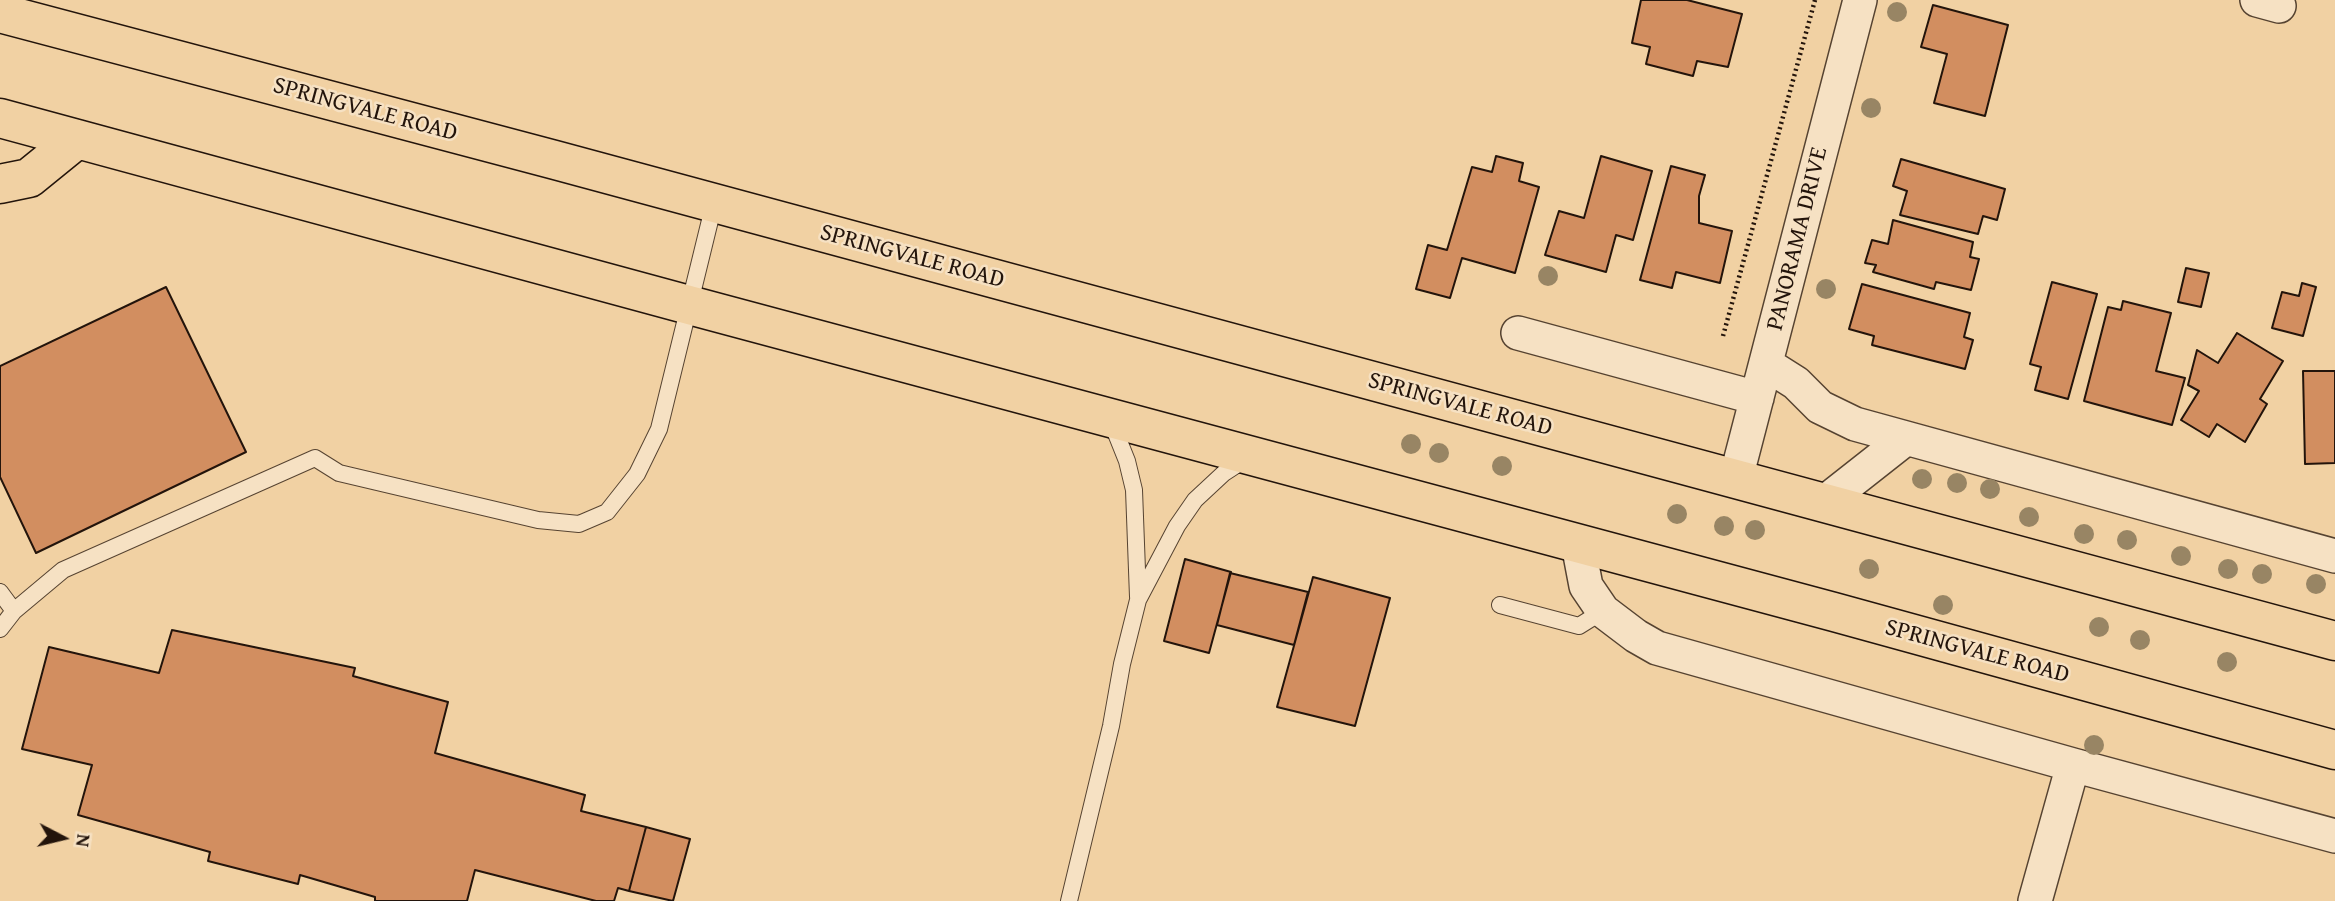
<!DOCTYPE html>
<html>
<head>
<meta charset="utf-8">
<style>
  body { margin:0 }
  #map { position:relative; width:2335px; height:901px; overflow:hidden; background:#f1d1a3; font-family:"Gentium Book Plus",serif }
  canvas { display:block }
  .north { position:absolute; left:28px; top:803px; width:70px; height:70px; -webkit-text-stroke:5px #f6e1c3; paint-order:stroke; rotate:97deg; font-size:19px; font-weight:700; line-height:28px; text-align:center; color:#23140b }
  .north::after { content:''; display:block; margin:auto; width:24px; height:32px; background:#23140b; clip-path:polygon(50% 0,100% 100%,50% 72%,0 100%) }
</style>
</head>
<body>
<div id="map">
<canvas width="2335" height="901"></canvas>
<div class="north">N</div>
</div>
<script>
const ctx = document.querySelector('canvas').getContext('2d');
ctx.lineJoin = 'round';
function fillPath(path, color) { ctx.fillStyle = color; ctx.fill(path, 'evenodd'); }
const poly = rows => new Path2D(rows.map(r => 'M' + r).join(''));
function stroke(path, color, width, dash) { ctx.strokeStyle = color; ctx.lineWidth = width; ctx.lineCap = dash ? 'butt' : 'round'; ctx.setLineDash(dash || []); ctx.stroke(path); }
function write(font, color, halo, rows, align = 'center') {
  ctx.font = font + ' "Gentium Book Plus",serif'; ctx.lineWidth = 5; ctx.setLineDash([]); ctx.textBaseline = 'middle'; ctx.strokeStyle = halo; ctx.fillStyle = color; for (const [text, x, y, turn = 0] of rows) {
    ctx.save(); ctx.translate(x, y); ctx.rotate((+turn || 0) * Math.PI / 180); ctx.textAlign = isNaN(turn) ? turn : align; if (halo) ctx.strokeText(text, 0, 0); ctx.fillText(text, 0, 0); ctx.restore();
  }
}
const building = poly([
  [1641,0,1687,0,1742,14,1728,67,1697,61,1693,76,1646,64,1650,47,1632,43,1641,0],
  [1933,5,2008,25,1985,116,1934,103,1947,54,1921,47,1933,5],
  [1496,156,1523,163,1519,181,1539,187,1515,273,1462,258,1450,298,1416,289,1428,245,1447,250,1472,167,1492,172,1496,156],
  [1601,156,1652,171,1633,240,1616,235,1606,272,1545,255,1559,211,1584,218,1601,156],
  [1901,159,2005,189,1997,220,1983,216,1978,234,1900,215,1907,191,1893,186,1901,159],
  [1671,166,1705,175,1699,196,1699,223,1732,231,1720,283,1676,272,1672,288,1640,280,1671,166],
  [1893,220,1973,242,1970,257,1979,259,1971,290,1936,282,1934,289,1873,272,1876,265,1865,263,1872,240,1888,244,1893,220],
  [2186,268,2209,273,2201,307,2178,302,2186,268],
  [2052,282,2097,294,2068,399,2035,390,2041,367,2030,364,2052,282],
  [2302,283,2316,287,2303,336,2272,328,2282,292,2299,296,2302,283],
  [1862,284,1970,313,1964,337,1973,340,1965,369,1872,345,1874,336,1849,329,1862,284],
  [166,287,246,452,36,553,0,477,0,366,166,287],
  [2123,301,2171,313,2156,371,2185,378,2172,425,2084,401,2108,307,2121,310,2123,301],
  [2237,333,2283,361,2260,399,2267,404,2245,442,2217,424,2209,437,2181,420,2199,391,2188,385,2197,350,2218,363,2237,333],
  [2303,371,2335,371,2335,463,2305,464,2303,371],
  [1185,559,1231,572,1209,653,1164,641,1185,559],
  [1230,573,1308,592,1294,645,1217,625,1230,573],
  [1313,577,1390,598,1355,726,1277,707,1313,577],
  [172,630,355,668,353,676,448,702,435,753,585,795,581,811,646,827,629,891,618,888,614,901,596,901,475,870,467,901,375,901,375,897,300,875,298,884,208,861,210,852,78,815,92,765,22,749,49,647,159,673,172,630],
  [646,827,690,839,673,901,629,891,646,827]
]);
const path = poly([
  [1723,336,1815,0]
]);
const lane = poly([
  [1111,421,1127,461,1134,490,1138,597],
  [0,592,14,611],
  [1500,605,1579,626,1603,611],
  [0,629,14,611,63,570,315,458,339,473,538,520,579,524,607,512,637,474,659,429,714,204],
  [1069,901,1111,726,1122,664,1138,600,1177,526,1195,500,1224,473,1244,460]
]);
const street = poly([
  [2257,0,2279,6],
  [1518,333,1757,398],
  [1766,364,1796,383,1820,407,1855,424,2335,556],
  [1736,478,1860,0],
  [1825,502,1905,439],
  [1578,544,1586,586,1603,611,1636,636,1657,648,2073,765,2335,836],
  [2035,901,2073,765]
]);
const highway = poly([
  [0,13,555,160,2335,641],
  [0,118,689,305,1834,612,2335,750],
  [0,184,29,178,77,139]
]);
const trees = [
  [1897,12],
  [1871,108],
  [1548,276],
  [1826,289],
  [1411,444],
  [1439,453],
  [1502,466],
  [1922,479],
  [1957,483],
  [1990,489],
  [1677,514],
  [2029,517],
  [1724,526],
  [1755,530],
  [2084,534],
  [2127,540],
  [2181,556],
  [1869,569],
  [2228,569],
  [2262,574],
  [2316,584],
  [1943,605],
  [2099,627],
  [2140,640],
  [2227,662],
  [2094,745]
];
const streetNames = [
  ["SPRINGVALE ROAD",365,110,15],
  ["PANORAMA DRIVE",1798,239,-76],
  ["SPRINGVALE ROAD",912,257,15],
  ["SPRINGVALE ROAD",1460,405,15],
  ["SPRINGVALE ROAD",1977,652,15]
];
fillPath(building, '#d28e60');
stroke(building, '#23140b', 2);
stroke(lane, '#564331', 18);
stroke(street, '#564331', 36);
stroke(highway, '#23140b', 41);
stroke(path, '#23140b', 4.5, [2, 3.5]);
stroke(lane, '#f6e1c3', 16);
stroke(street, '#f6e1c3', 33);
stroke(highway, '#f1d1a3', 38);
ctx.fillStyle = '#988564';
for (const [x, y] of trees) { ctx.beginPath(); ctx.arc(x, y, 10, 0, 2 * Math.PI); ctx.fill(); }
write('24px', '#23140b', '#f6e1c3', streetNames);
</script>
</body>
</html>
